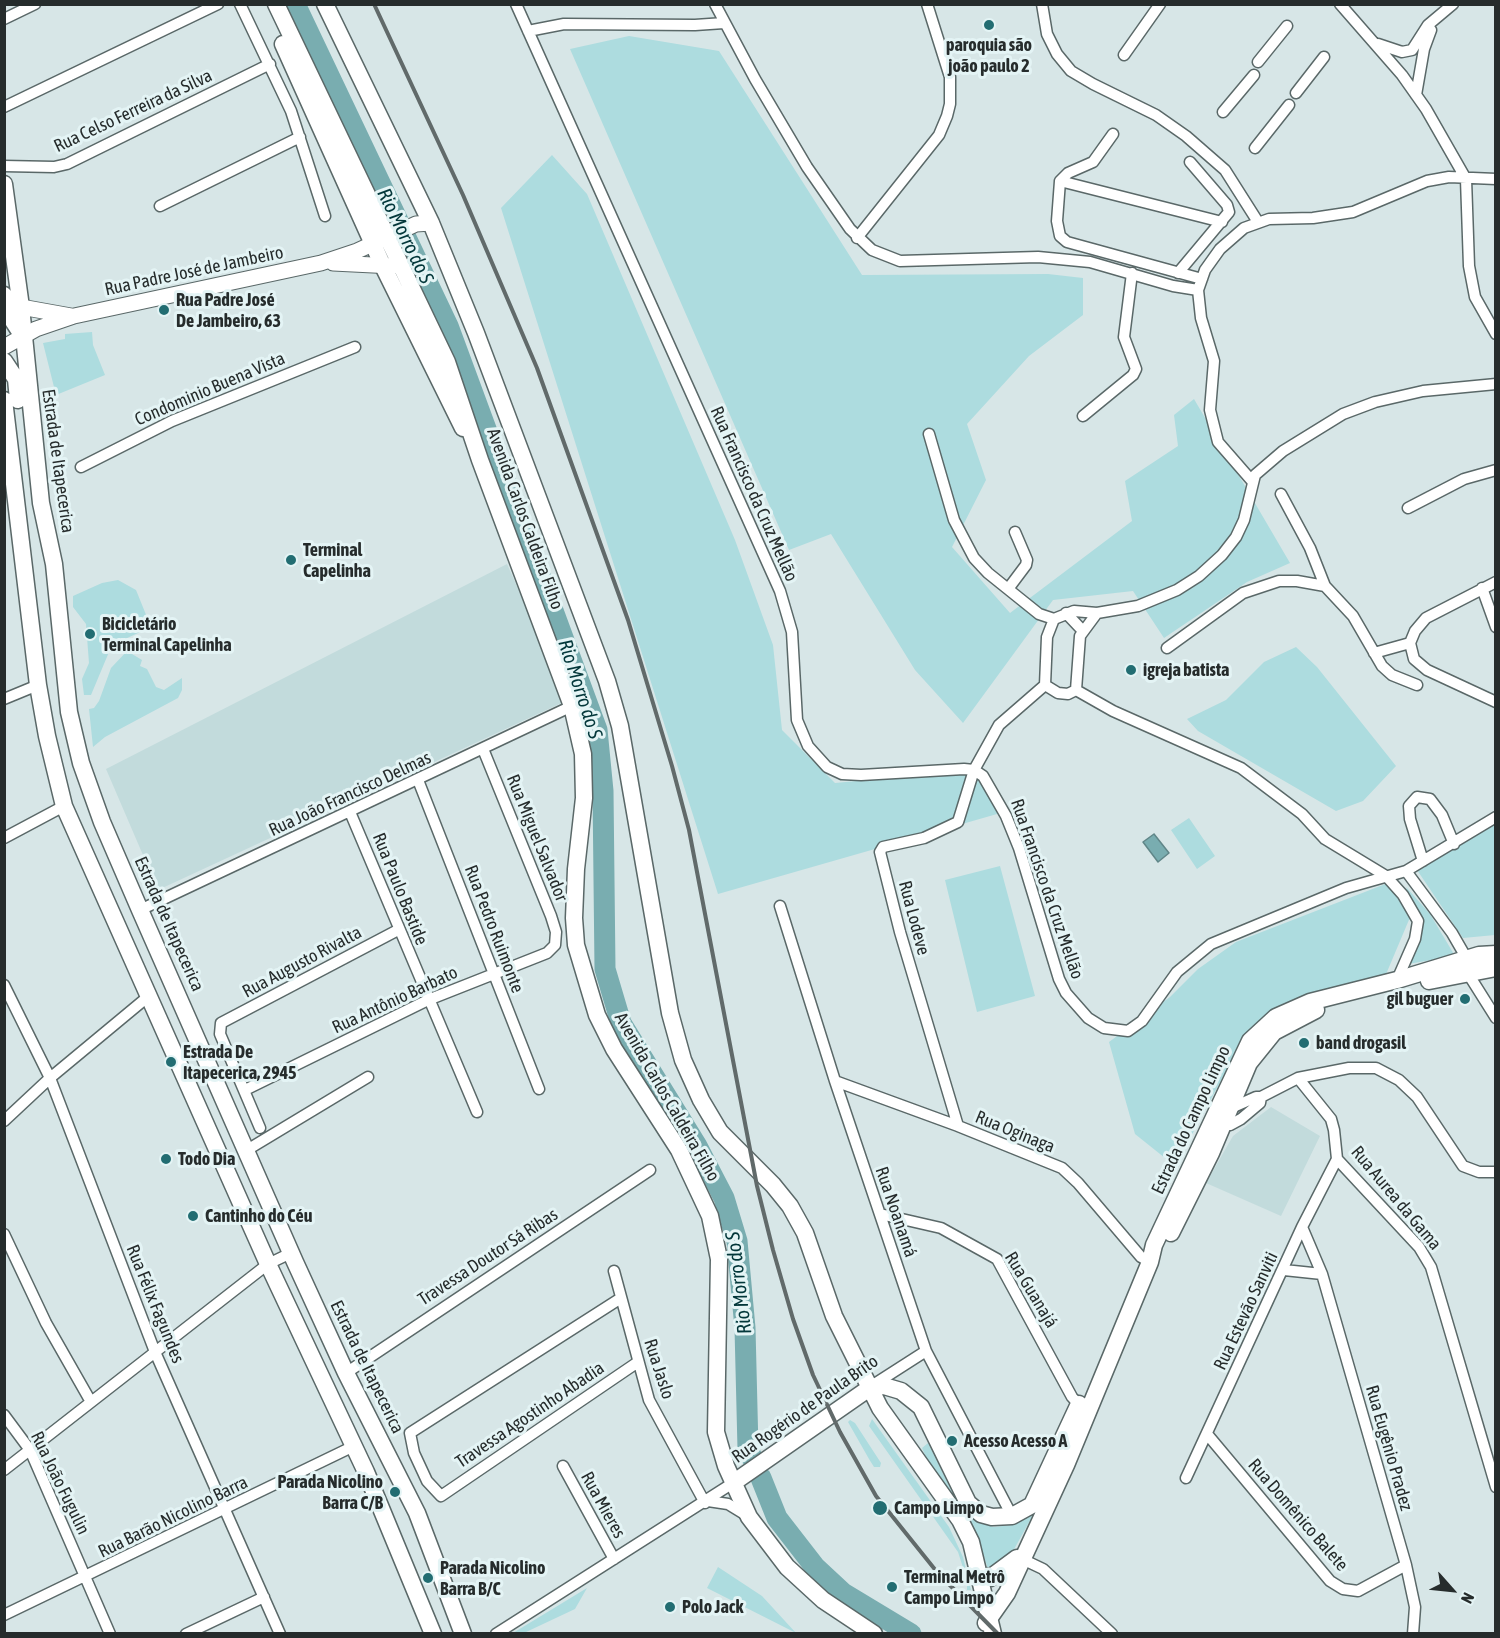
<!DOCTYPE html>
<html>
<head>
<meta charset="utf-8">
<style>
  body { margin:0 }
  #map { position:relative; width:1500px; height:1638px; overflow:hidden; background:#d7e6e7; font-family:"Asap Condensed",sans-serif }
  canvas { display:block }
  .frame { position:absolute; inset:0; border:6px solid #262c2c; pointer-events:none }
  .north { position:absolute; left:1422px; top:1560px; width:60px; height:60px; -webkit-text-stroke:4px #e4f4f5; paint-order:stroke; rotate:117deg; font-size:16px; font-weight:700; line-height:24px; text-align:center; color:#262c2c }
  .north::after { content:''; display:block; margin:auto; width:21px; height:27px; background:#262c2c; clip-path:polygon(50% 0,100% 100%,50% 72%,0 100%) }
</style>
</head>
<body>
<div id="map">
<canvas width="1500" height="1638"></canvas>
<div class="frame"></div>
<div class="north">N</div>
</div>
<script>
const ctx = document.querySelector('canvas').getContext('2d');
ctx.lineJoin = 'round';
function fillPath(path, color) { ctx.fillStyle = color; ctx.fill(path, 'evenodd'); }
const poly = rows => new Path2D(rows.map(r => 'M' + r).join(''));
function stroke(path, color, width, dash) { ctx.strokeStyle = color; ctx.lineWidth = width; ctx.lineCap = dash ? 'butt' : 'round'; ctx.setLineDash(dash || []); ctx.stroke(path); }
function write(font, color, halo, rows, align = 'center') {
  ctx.font = font + ' "Asap Condensed",sans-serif'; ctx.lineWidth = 6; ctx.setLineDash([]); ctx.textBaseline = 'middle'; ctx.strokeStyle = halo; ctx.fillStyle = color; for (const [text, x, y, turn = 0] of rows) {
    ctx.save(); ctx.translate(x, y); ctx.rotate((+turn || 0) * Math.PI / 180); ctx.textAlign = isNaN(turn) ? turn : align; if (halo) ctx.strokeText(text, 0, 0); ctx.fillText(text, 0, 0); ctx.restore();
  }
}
const built = poly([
  [507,564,568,700,158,890,106,769],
  [1271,1107,1320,1136,1281,1216,1206,1183,1233,1136]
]);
const green = poly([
  [629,36,719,51,862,275,1048,274,1083,278,1083,315,1029,356,967,424,986,480,952,547,1010,613,1132,521,1125,481,1178,446,1174,415,1194,399,1290,563,1247,582,1164,638,1133,591,1053,600,963,723,915,670,831,534,789,550,570,49],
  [552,155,587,194,735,540,773,645,782,730,835,783,974,770,1004,812,718,894,501,208],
  [92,332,93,345,105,375,56,395,43,343,65,339,65,334],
  [118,580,136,590,151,627,123,640,109,652,91,695,84,695,82,679,89,663,86,624,73,607,73,596,102,583],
  [1296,647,1317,667,1396,766,1363,801,1336,811,1198,731,1187,719,1226,700,1264,662],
  [127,651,142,660,140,666,147,669,156,687,164,690,182,678,182,690,178,698,105,737,93,747,89,709,94,708,99,701,111,668],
  [1189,818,1215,856,1197,869,1171,830],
  [1495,821,1495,935,1463,938,1417,870],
  [1000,866,1035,996,977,1012,945,880],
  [1388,883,1411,915,1384,979,1271,1013,1246,1034,1175,1166,1135,1134,1109,1042,1170,997,1198,969,1236,942],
  [1406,887,1430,914,1455,956,1408,964,1420,932],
  [872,1419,949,1527,963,1557,971,1590,967,1590,967,1580,958,1552,869,1426],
  [850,1420,855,1423,881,1463,880,1467,874,1467,869,1459,848,1422],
  [928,1443,955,1498,960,1507,931,1468,922,1448],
  [963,1510,974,1519,993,1527,1013,1525,1033,1515,1012,1553,989,1572,978,1538],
  [718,1567,762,1596,796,1633,707,1588],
  [587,1588,575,1609,524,1633,513,1633]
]);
const water = poly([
  [1154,834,1169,853,1158,862,1143,842,1154,834]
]);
const river = poly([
  [295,4,448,326,597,730,603,791,605,969,621,1023,697,1146,724,1198,737,1241,745,1328,748,1449,756,1466],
  [761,1478,777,1518,815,1567,843,1593,911,1634]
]);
const minor = poly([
  [240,4,291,111,325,216],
  [516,4,780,591,792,632,797,720,808,746,827,767,842,774,861,775,964,769,974,770,983,776,1006,816,1019,848,1059,979,1066,993,1088,1018,1104,1028,1128,1031,1142,1021,1177,972,1211,944,1346,888,1406,871,1496,817],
  [715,4,755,79,807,167,850,229,872,250,900,261,1038,257,1090,262,1173,286,1198,290],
  [1042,4,1047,34,1057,54,1071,71,1093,84,1156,115,1186,136,1225,170,1258,222],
  [1340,4,1402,75,1426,109,1466,179,1469,266,1475,297,1496,334],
  [4,19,35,4],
  [528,31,564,24,695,25,724,23],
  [1378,44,1402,52,1412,50,1428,25,1453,4],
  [1124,55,1160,4],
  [1258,62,1287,26],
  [1296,93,1324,57],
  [1416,95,1424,49,1431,30],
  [4,107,218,4],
  [1223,112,1254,75],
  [1113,134,1093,162,1068,173,1060,181,1057,221,1060,236,1067,242,1202,279],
  [1255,148,1289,105],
  [4,166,54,167,67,164,270,64],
  [1060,181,1222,222],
  [160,206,300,137],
  [857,238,939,135,947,116,950,104,950,77,927,4],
  [1178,273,1229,212,1227,205,1190,162],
  [1083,416,1133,375,1136,369,1124,337,1132,273],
  [929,434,954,520,974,558,988,573,1039,614,1054,619,1074,611,1097,613,1138,606,1177,590,1199,576,1222,555,1236,537,1244,520,1255,475,1283,451,1343,414,1375,402,1423,391,1496,384],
  [81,467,172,421,355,347],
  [1252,481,1218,442,1210,410,1214,361,1201,318,1198,290,1205,270,1220,249,1244,228,1269,219,1313,218,1353,212,1427,181,1449,177,1496,179],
  [1281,494,1310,548,1325,586],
  [1408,508,1464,479,1496,470],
  [1496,582,1426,618,1415,631,1410,643,1414,659,1427,670,1496,702],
  [1482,588,1496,627],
  [1008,589,1026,565,1027,560,1015,532],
  [1066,613,1083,631],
  [1167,648,1243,593,1279,581,1297,581,1325,586,1353,616,1382,666,1392,675,1417,685],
  [1374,653,1410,643],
  [1045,685,1047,637,1054,619],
  [1076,690,1080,636,1097,613],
  [4,699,38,685],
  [418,780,539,1089],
  [350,812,477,1112],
  [4,838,64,806],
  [1423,861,1410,819,1409,806,1417,797,1430,799,1442,815,1454,844],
  [1406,871,1452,933,1467,959,1464,963],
  [780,906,835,1081,926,1351,1012,1516],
  [140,910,572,706],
  [1467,972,1496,1018],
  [4,985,50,1078,155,1352,280,1634],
  [1298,1078,1331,1119,1334,1130,1337,1159,1419,1247,1431,1267,1496,1487],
  [835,1081,958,1126,1062,1168,1078,1183,1141,1257,1150,1262],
  [245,1090,428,1000,547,953,555,945,556,932,551,916,483,749],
  [1229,1109,1256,1097,1261,1097,1298,1078,1349,1068,1376,1068,1399,1080,1417,1097,1463,1166,1479,1172,1496,1172],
  [4,1121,50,1078,150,995],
  [1220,1124,1230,1125,1241,1119,1260,1103,1261,1097],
  [958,1126,900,932,880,852,883,847,924,838,958,822,974,770,999,725,1045,685,1058,693,1068,694,1076,690,1113,711,1241,768,1302,814,1325,839,1386,876,1403,895,1418,921,1415,939,1397,980],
  [260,1128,220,1034,221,1023,398,930],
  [247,1150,368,1077],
  [880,1214,941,1228,997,1259,1072,1397,1082,1408],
  [1302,1227,1322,1274,1406,1565,1415,1607,1413,1634],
  [4,1234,46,1323,91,1402],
  [1284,1270,1322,1274],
  [614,1271,649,1400,705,1503],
  [621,1298,410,1433,414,1453,427,1481,441,1496,638,1362],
  [346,1373,650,1170],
  [873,1385,926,1351],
  [4,1415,30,1450,110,1634],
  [1207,1434,1330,1581,1343,1589,1358,1591,1406,1565],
  [563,1466,614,1559],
  [4,1470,268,1264,291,1253],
  [1186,1478,1302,1227,1337,1159],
  [708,1501,728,1504,746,1515],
  [1022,1559,1043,1569,1112,1634],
  [4,1615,354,1446],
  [186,1634,264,1597],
  [496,1634,733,1483]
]);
const secondary = poly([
  [333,263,393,266],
  [21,307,71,316],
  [4,347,36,329,74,316,321,263,357,251,416,224,431,223]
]);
const primary = poly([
  [276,4,447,362,480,460,572,706,583,754,584,798,576,869,574,918,576,945,597,1015,614,1049,679,1150,710,1216,719,1259,716,1432,726,1466,749,1517,787,1567,823,1600,874,1634],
  [325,4,431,223,476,333,607,681,620,726,670,1013,683,1060,701,1100,720,1132,773,1185,790,1206,805,1233,834,1316,880,1408,960,1520,971,1542,993,1634],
  [283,44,382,264,463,428],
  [4,184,21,307,41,503,54,564,69,712,81,763,102,822,140,910,295,1262,346,1373,417,1513,463,1634],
  [4,295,9,315,22,335],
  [4,361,16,379,18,400],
  [4,400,38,685,47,736,64,806,268,1264,366,1472,433,1634],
  [1429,981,1496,968],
  [1171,1233,1211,1153,1249,1063,1274,1032,1316,1010],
  [871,1387,884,1386,901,1391,921,1407,968,1503,981,1514,992,1517,1012,1516,1032,1505,1079,1404],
  [733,1483,871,1387],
  [979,1574,990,1578,1017,1558,1021,1559],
  [986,1623,1007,1593,1066,1465,1150,1262,1154,1245,1250,1041,1276,1017,1310,1002,1397,980,1479,955,1496,954]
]);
const rail = poly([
  [374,4,463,195,537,368,628,620,672,766,689,830,757,1186,773,1250,793,1319,813,1375,840,1432,876,1496,937,1572,998,1634]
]);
const markers = [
  [989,25,6,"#226d72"],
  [164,310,6,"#226d72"],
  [291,560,6,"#226d72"],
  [90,634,6,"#226d72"],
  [1131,670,6,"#226d72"],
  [1465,999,6,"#226d72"],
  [1304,1043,6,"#226d72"],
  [171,1062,6,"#226d72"],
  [166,1159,6,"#226d72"],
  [193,1216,6,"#226d72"],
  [952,1441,6,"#226d72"],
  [395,1492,6,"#226d72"],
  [880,1508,8,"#226d72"],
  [428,1578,6,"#226d72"],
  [892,1587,6,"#226d72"],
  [670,1607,6,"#226d72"]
];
const poiNames = [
  ["paroquia são",989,45,"center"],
  ["joão paulo 2",989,66,"center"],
  ["Rua Padre José",176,300],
  ["De Jambeiro, 63",176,321],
  ["Terminal",303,550],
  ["Capelinha",303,571],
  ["Bicicletário",102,624],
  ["Terminal Capelinha",102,645],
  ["igreja batista",1143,670],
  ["gil buguer",1453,999,"right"],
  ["band drogasil",1316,1043],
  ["Estrada De",183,1052],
  ["Itapecerica, 2945",183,1073],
  ["Todo Dia",178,1159],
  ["Cantinho do Céu",205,1216],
  ["Acesso Acesso A",964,1441],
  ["Parada Nicolino",383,1482,"right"],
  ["Barra C/B",383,1503,"right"],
  ["Campo Limpo",894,1508],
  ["Parada Nicolino",440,1568],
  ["Barra B/C",440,1589],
  ["Terminal Metrô",904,1577],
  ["Campo Limpo",904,1598],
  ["Polo Jack",682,1607]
];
const streetNames = [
  ["Rua Celso Ferreira da Silva",133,111,-25],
  ["Rua Padre José de Jambeiro",194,271,-12],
  ["Condominio Buena Vista",210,389,-23],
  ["Estrada de Itapecerica",58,461,82],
  ["Rua Francisco da Cruz Mellão",754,494,66],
  ["Avenida Carlos Caldeira Filho",525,519,70],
  ["Rua João Francisco Delmas",350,794,-25],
  ["Rua Miguel Salvador",537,838,68],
  ["Rua Paulo Bastide",400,889,68],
  ["Rua Francisco da Cruz Mellão",1047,889,71],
  ["Rua Lodeve",914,918,75],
  ["Estrada de Itapecerica",169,924,66],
  ["Rua Pedro Ruimonte",494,929,69],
  ["Rua Augusto Rivalta",302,962,-28],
  ["Rua Antônio Barbato",395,1000,-25],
  ["Avenida Carlos Caldeira Filho",667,1097,60],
  ["Estrada do Campo Limpo",1191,1120,-65],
  ["Rua Oginaga",1015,1132,22],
  ["Rua Aurea da Gama",1396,1198,50],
  ["Rua Noanamá",896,1212,71],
  ["Travessa Doutor Sá Ribas",488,1257,-33],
  ["Rua Guanajá",1031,1290,59],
  ["Rua Félix Fagundes",155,1304,68],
  ["Rua Estevão Sanviti",1246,1311,-65],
  ["Estrada de Itapecerica",367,1367,64],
  ["Rua Jaslo",659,1369,72],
  ["Rua Rogério de Paula Brito",805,1409,-35],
  ["Travessa Agostinho Abadia",530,1415,-34],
  ["Rua Eugênio Pradez",1389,1448,74],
  ["Rua João Fugulin",60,1483,64],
  ["Rua Mieres",603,1505,61],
  ["Rua Domênico Balete",1298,1515,49],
  ["Rua Barão Nicolino Barra",173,1517,-26]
];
const waterNames = [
  ["Rio Morro do S",405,236,64],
  ["Rio Morro do S",580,689,72],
  ["Rio Morro do S",739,1283,-97]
];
fillPath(built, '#c2dbdc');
fillPath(green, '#addcdf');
fillPath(water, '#79adb0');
stroke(water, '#608688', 1.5);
stroke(river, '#79adb0', 21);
stroke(minor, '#5a6868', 13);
stroke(secondary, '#5a6868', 17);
stroke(primary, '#5a6868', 19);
stroke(minor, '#fff', 10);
stroke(secondary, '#fff', 15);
stroke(primary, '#fff', 16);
stroke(rail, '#616a6a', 4);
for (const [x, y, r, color] of markers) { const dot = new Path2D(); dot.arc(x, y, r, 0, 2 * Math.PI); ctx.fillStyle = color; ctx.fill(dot); stroke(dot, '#e4f4f5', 2); }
write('bold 18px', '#262c2c', '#e4f4f5', poiNames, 'left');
write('18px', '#262c2c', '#e4f4f5', streetNames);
write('italic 20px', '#03373a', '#e4f4f5', waterNames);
</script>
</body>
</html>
